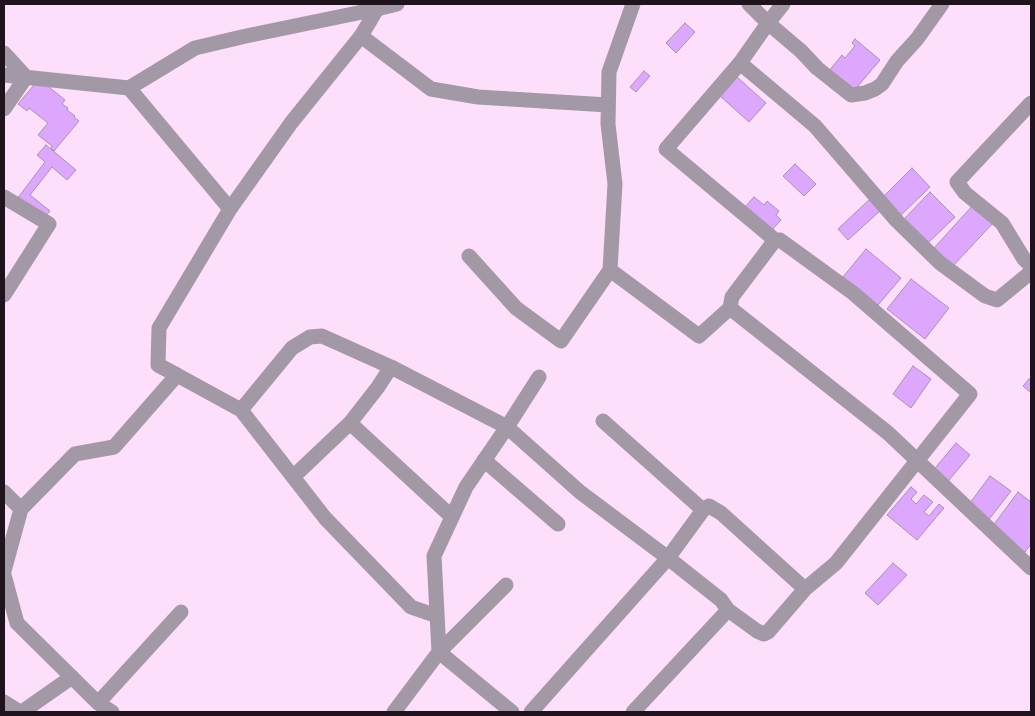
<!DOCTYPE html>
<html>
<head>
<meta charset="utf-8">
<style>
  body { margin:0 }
  #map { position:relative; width:1035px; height:716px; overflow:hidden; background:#fedffb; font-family:"Source Sans 3",sans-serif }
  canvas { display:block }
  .frame { position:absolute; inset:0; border:5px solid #1f141e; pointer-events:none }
</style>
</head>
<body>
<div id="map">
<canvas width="1035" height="716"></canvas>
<div class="frame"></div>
</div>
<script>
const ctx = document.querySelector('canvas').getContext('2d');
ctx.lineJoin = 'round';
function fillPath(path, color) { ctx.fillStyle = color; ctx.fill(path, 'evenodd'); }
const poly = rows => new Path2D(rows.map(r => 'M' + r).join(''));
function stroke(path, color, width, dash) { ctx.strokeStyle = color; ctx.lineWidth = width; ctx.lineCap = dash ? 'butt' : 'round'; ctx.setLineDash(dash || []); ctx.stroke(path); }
const building = poly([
  [685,23,695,32,676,53,666,43,685,23],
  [855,39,880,60,853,92,828,72,842,55,845,58,855,46,852,43,855,39],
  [644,71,650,76,636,92,630,87,644,71],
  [737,77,766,103,749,122,720,96,737,77],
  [39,79,65,100,62,104,68,108,67,110,75,116,74,117,79,121,54,151,51,148,52,146,38,135,48,123,29,108,27,111,18,104,39,79],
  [46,145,76,170,67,180,52,167,30,195,50,211,43,219,17,199,45,162,37,155,46,145],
  [795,164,816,184,804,196,783,176,795,164],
  [912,168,930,187,899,217,881,199,912,168],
  [930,192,955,217,928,243,904,219,930,192],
  [754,197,764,205,767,201,779,211,776,215,781,220,771,231,744,208,754,197],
  [871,198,881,210,848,240,838,229,871,198],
  [974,204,994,222,953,266,934,248,974,204],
  [866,249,901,278,878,305,843,277,866,249],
  [911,279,949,308,925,339,887,309,911,279],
  [913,366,931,379,911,408,893,394,913,366],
  [1029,379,1031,381,1031,393,1023,386,1029,379],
  [956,443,970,455,945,485,931,473,956,443],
  [990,476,1011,491,987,522,967,507,990,476],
  [911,487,917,492,911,499,916,504,924,495,933,502,924,512,929,516,939,504,944,508,917,540,887,515,911,487],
  [1018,492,1031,502,1031,544,1025,552,992,527,1018,492],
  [893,563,907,575,878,605,865,593,893,563]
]);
const minor = poly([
  [749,4,768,23,801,51,817,68,851,95,865,93,875,89,882,84,897,61,917,39,942,4],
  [361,36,431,89,478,97,608,105],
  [4,53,26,77,4,109],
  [740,63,815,126,897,221,940,263,985,296,997,300,1031,272],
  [4,75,129,88,195,48,246,36,377,9,397,4],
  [129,88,230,209],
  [1031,103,957,182,965,193,1002,223,1024,259,1031,266],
  [4,197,49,224,4,295],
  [469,256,516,308,561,341,610,270,615,184,608,124,609,72,633,4],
  [610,270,699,336,730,308,732,297,775,240],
  [730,308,888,433,1031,568],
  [177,375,241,410,325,518,411,607,437,616],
  [241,410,292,348,310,337,322,336,391,367,507,427,580,492,668,558,721,600,728,610,757,631,764,634,768,632,805,589,836,563,970,394,853,293,780,240,775,240,666,149,740,63,768,23,783,4],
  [603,421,703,510],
  [350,423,452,517],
  [484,460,558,524],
  [293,477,350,423,378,387,391,367],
  [4,492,21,509],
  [4,571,21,509,75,454,114,447,177,375,158,365,159,328,230,209,291,123,361,36,377,9],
  [4,575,17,623,98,703,112,712],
  [506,585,439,652,512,712],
  [4,702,20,712],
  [98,703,181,612],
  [22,712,72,677],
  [394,712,439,652,434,556,466,487,507,427,539,377],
  [531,712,668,558,703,510,709,506,721,513,805,589],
  [633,712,728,610]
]);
fillPath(building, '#dca7fc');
stroke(building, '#a693b2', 1);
stroke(minor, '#a399a6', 15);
</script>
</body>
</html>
